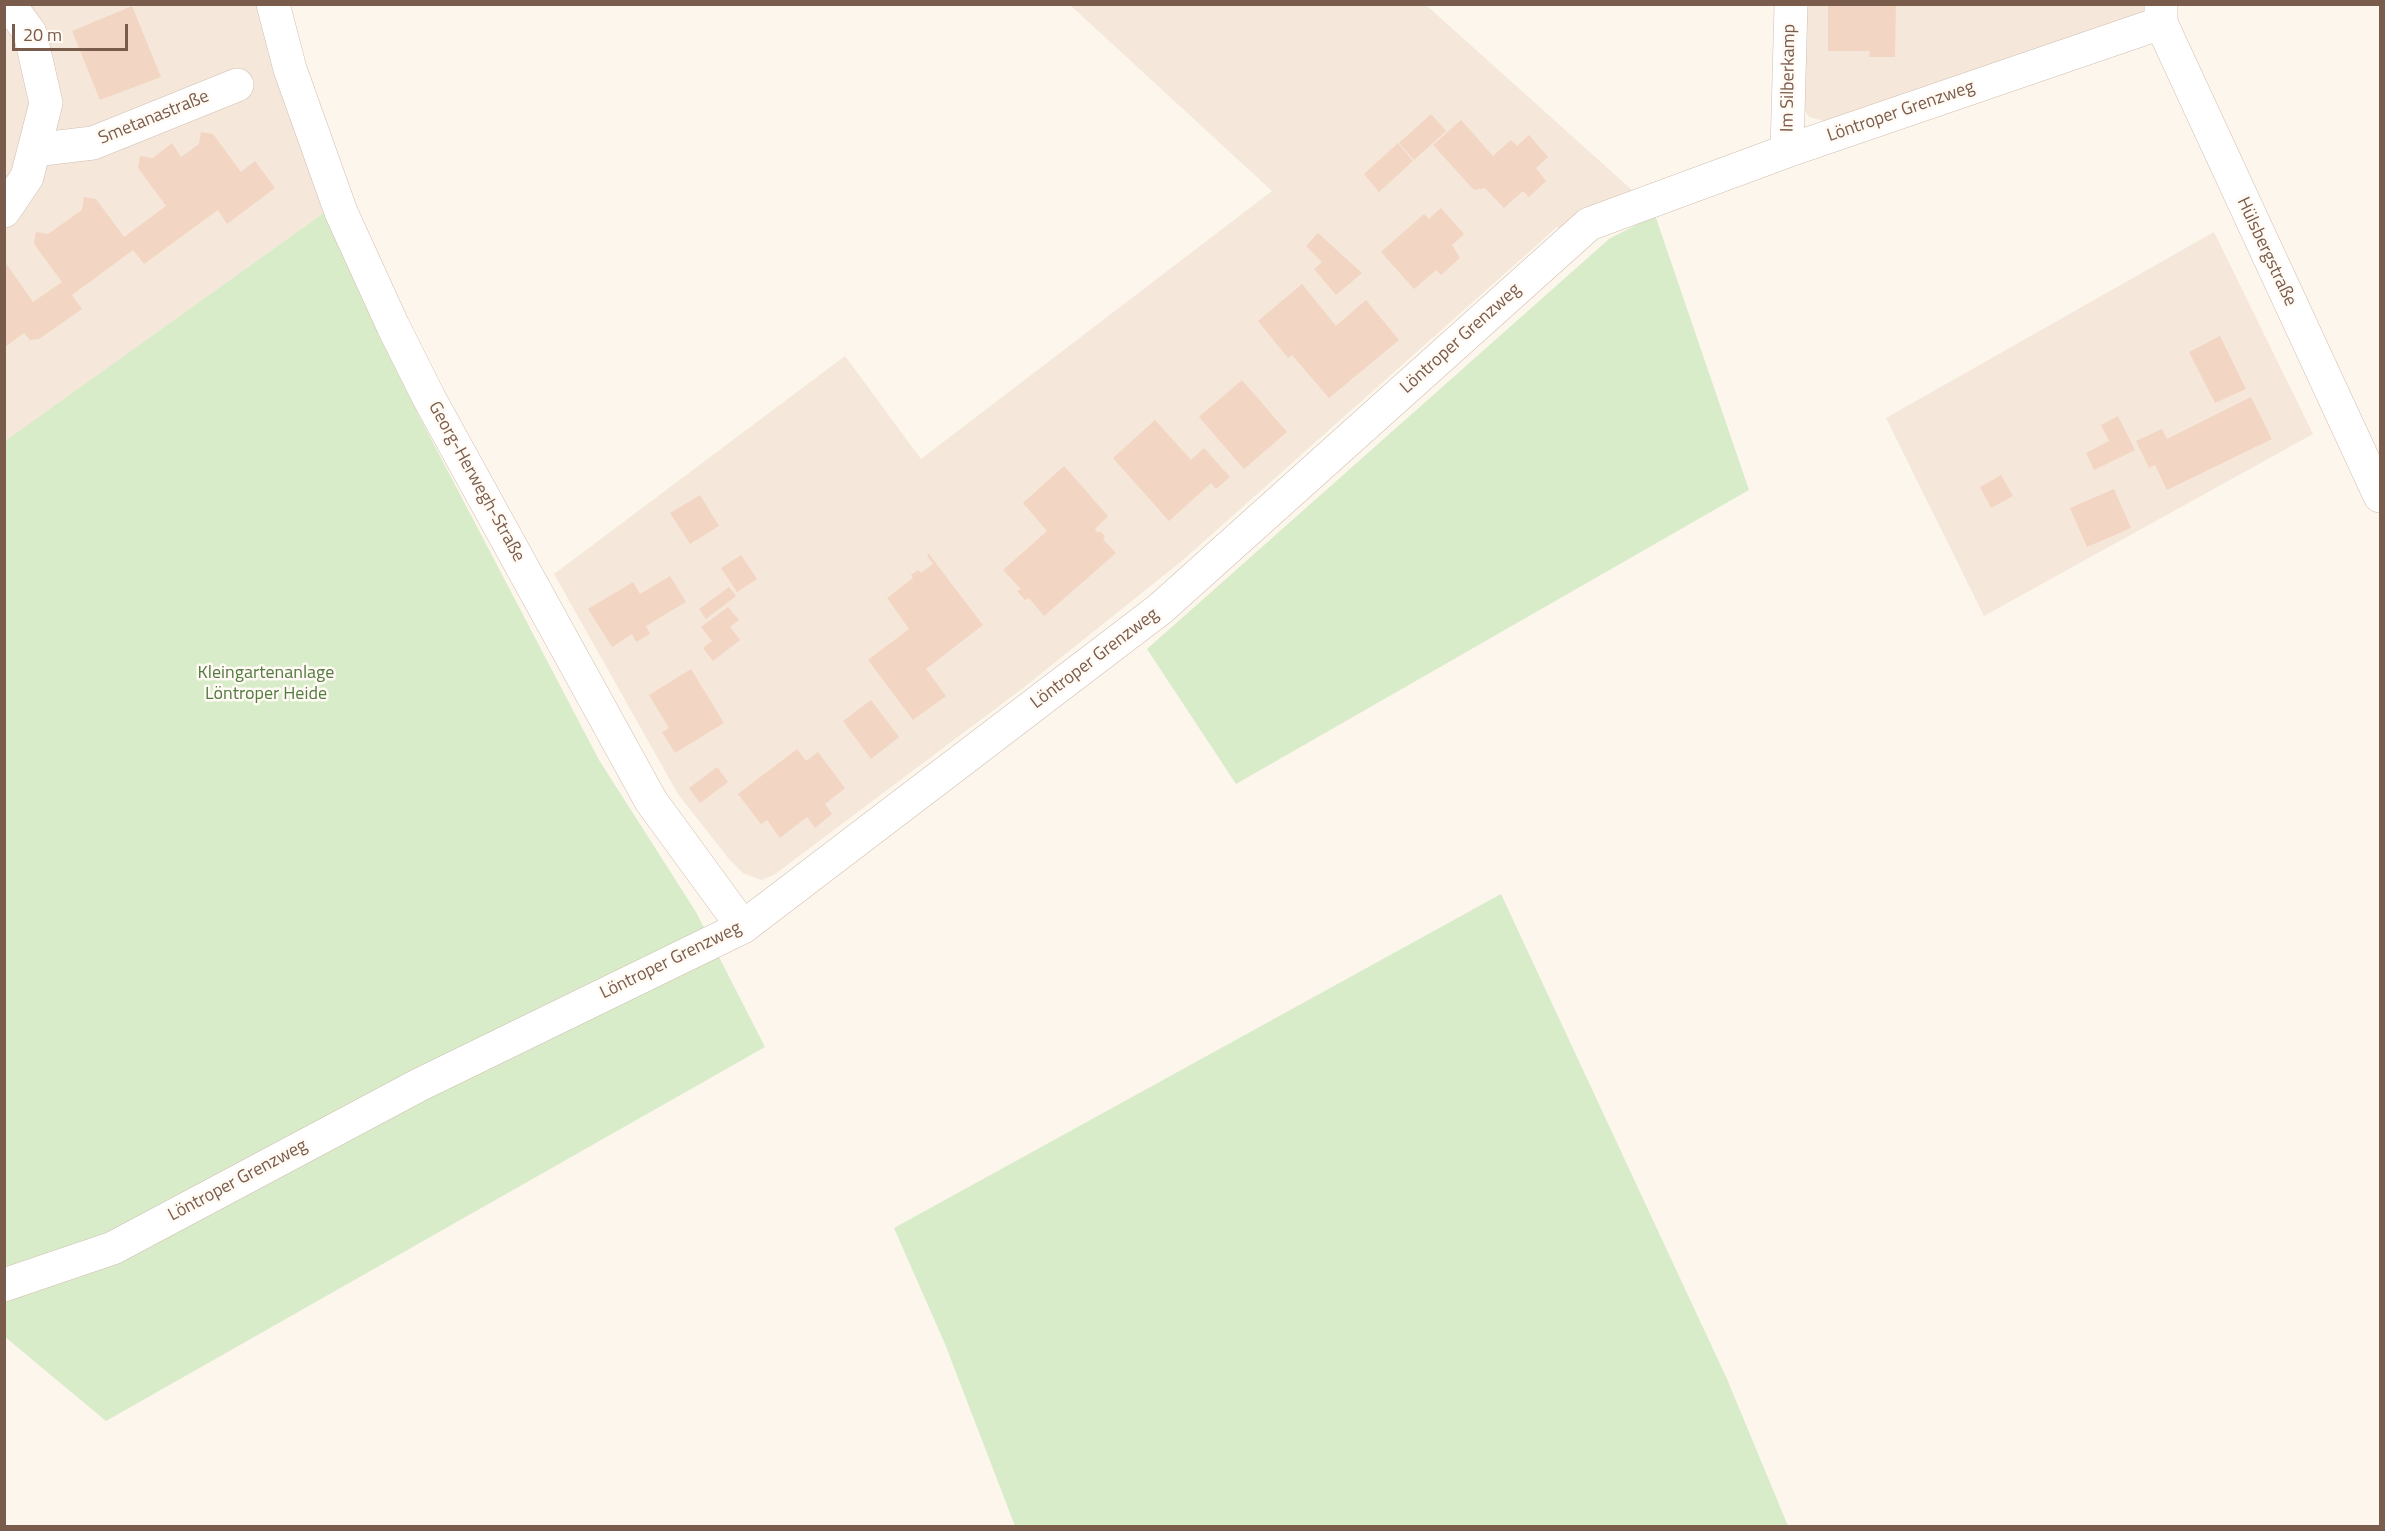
<!DOCTYPE html>
<html>
<head>
<meta charset="utf-8">
<style>
  body { margin:0 }
  #map { position:relative; width:2385px; height:1531px; overflow:hidden; background:#fdf6ec; font-family:"Titillium Web",sans-serif }
  canvas { display:block }
  .frame { position:absolute; inset:0; border:6px solid #7a5c4d; pointer-events:none }
  .scale { position:absolute; left:12px; top:24px; width:116px; height:27px; box-sizing:border-box; border:3px solid #7a5c4d; border-top:0; padding-left:8px; font-size:18px; line-height:21px; white-space:nowrap; color:#7a5c4d; -webkit-text-stroke:4px #fffaf3; paint-order:stroke }
</style>
</head>
<body>
<div id="map">
<canvas width="2385" height="1531"></canvas>
<div class="frame"></div>
<div class="scale">20 m</div>
</div>
<script>
const ctx = document.querySelector('canvas').getContext('2d');
ctx.lineJoin = 'round';
function fillPath(path, color) { ctx.fillStyle = color; ctx.fill(path, 'evenodd'); }
const poly = rows => new Path2D(rows.map(r => 'M' + r).join(''));
function stroke(path, color, width, dash) { ctx.strokeStyle = color; ctx.lineWidth = width; ctx.lineCap = dash ? 'butt' : 'round'; ctx.setLineDash(dash || []); ctx.stroke(path); }
function write(font, color, halo, rows, align = 'center') {
  ctx.font = font + ' "Titillium Web",sans-serif'; ctx.lineWidth = 5; ctx.setLineDash([]); ctx.textBaseline = 'middle'; ctx.strokeStyle = halo; ctx.fillStyle = color; for (const [text, x, y, turn = 0] of rows) {
    ctx.save(); ctx.translate(x, y); ctx.rotate((+turn || 0) * Math.PI / 180); ctx.textAlign = isNaN(turn) ? turn : align; if (halo) ctx.strokeText(text, 0, 0); ctx.fillText(text, 0, 0); ctx.restore();
  }
}
const residential = poly([
  [5,5,263,5,329,209,5,442],
  [1070,5,1426,5,1632,190,1592,211,1563,232,1557,227,1183,560,1023,688,774,875,761,880,743,873,729,859,678,794,554,574,845,356,921,459,1272,191],
  [1799,5,2177,5,1827,122,1809,117,1799,102],
  [2214,232,2313,434,1984,616,1886,418]
]);
const green = poly([
  [329,209,418,414,599,760,696,912,765,1047,106,1421,5,1337,4,442],
  [1655,215,1749,490,1236,784,1147,649,1609,239],
  [1501,894,1727,1379,1788,1526,1015,1526,945,1344,894,1228]
]);
const building = poly([
  [1828,4,1896,4,1895,57,1869,57,1870,51,1828,51],
  [132,6,161,77,100,100,72,31],
  [1431,114,1446,131,1414,160,1399,143],
  [1461,120,1493,156,1511,140,1517,146,1529,135,1548,157,1536,168,1546,181,1529,197,1523,191,1504,208,1485,188,1474,190,1433,145],
  [201,132,213,134,241,172,255,161,275,188,227,224,218,210,144,264,133,250,72,295,82,309,39,339,30,340,24,333,5,347,5,262,33,302,62,282,34,244,36,232,48,234,82,210,84,197,96,199,124,237,166,206,138,168,140,156,153,158,172,143,181,157,199,144],
  [1398,143,1413,161,1379,192,1364,174],
  [1441,208,1464,234,1452,245,1460,258,1441,275,1436,270,1414,289,1381,252,1424,214,1429,219],
  [1318,233,1362,273,1336,295,1314,269,1322,262,1306,246],
  [1302,284,1336,326,1366,300,1399,340,1329,398,1292,355,1288,358,1258,321],
  [2220,336,2246,389,2215,403,2189,352],
  [1242,380,1287,432,1244,469,1199,417],
  [2251,397,2272,439,2167,490,2155,465,2149,468,2136,441,2162,429,2167,439],
  [2118,416,2135,450,2094,470,2086,453,2109,441,2101,425],
  [1155,420,1191,460,1204,448,1230,477,1216,489,1211,483,1169,521,1113,458],
  [1064,466,1108,516,1095,529,1098,533,1100,531,1105,536,1103,539,1116,553,1044,616,1029,598,1025,600,1017,591,1021,589,1003,570,1047,531,1023,503],
  [2001,475,2013,496,1991,508,1980,487],
  [2114,489,2131,528,2087,547,2070,508],
  [700,495,719,526,690,544,670,513],
  [928,553,983,625,926,669,946,696,913,720,868,660,909,629,887,598,913,578,911,575,918,570,921,573,933,564,927,555],
  [741,555,757,579,737,592,721,568],
  [670,576,686,602,646,626,650,634,636,642,632,634,612,647,588,609,633,582,640,594],
  [729,587,736,596,706,619,699,609],
  [728,607,739,620,730,627,740,640,713,661,703,648,712,641,701,627],
  [691,669,724,723,675,753,662,732,669,728,649,695],
  [871,700,899,737,871,759,843,721],
  [797,749,806,761,818,752,845,788,825,804,832,814,815,828,807,817,780,838,767,820,761,824,738,794],
  [717,767,728,782,700,803,689,788]
]);
const minor = poly([
  [273,4,290,69,341,212,393,326,429,398,651,801,743,927],
  [2161,4,2161,23,2380,496],
  [34,150,93,143,237,85],
  [1787,151,1791,4],
  [4,211,27,177,46,103,30,33,9,4],
  [4,1285,113,1248,419,1085,743,927,1160,609,1589,224,1787,151,2161,23]
]);
const streetNames = [
  ["Im Silberkamp",1789,78,-89],
  ["Löntroper Grenzweg",1901,112,-19],
  ["Smetanastraße",154,118,-22],
  ["Hülsbergstraße",2266,252,65],
  ["Löntroper Grenzweg",1461,339,-42],
  ["Georg-Herwegh-Straße",476,482,61],
  ["Löntroper Grenzweg",1095,659,-37],
  ["Löntroper Grenzweg",671,961,-26],
  ["Löntroper Grenzweg",238,1181,-28]
];
const parkNames = [
  ["Kleingartenanlage",266,674],
  ["Löntroper Heide",266,695]
];
fillPath(residential, '#f5e8da');
fillPath(green, '#d8ecc9');
fillPath(building, '#f3d5c3');
stroke(minor, '#d1beb0', 34);
stroke(minor, '#fff', 33);
write('18px', '#7a5c4d', '#fffaf3', streetNames);
write('18px', '#537a41', '#fffaf3', parkNames);
</script>
</body>
</html>
